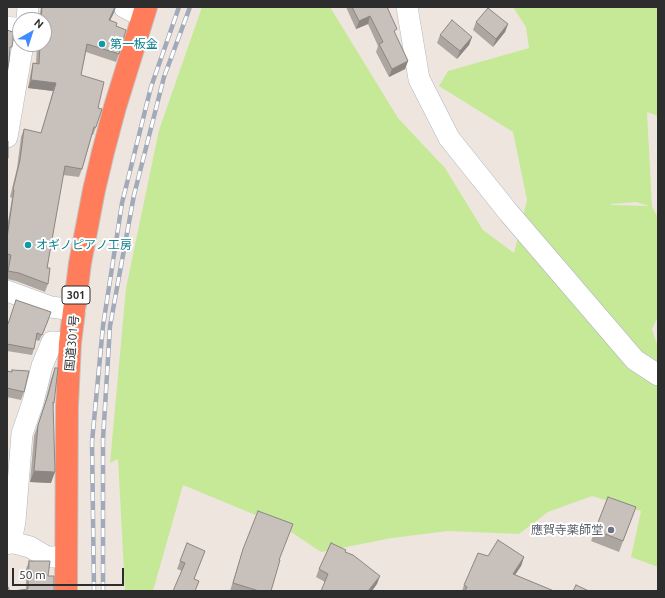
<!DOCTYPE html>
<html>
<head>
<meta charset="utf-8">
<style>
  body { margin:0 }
  #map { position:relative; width:665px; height:598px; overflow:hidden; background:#efe5df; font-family:Ubuntu,sans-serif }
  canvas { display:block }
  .frame { position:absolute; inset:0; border:8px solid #2d2d2d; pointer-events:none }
  .north { position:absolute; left:12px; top:12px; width:40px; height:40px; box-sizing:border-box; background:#fff; border:1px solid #ababab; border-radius:50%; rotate:39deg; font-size:11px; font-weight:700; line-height:16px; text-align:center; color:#2d2d2d }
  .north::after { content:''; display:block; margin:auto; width:14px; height:18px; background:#3c8cff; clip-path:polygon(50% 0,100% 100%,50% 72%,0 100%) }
  .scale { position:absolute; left:12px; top:568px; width:112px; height:18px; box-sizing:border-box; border:2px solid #2d2d2d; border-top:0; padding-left:5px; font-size:12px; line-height:14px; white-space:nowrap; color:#2d2d2d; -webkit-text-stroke:3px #fff; paint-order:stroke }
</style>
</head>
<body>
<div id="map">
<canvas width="665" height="598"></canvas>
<div class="frame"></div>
<div class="north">N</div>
<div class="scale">50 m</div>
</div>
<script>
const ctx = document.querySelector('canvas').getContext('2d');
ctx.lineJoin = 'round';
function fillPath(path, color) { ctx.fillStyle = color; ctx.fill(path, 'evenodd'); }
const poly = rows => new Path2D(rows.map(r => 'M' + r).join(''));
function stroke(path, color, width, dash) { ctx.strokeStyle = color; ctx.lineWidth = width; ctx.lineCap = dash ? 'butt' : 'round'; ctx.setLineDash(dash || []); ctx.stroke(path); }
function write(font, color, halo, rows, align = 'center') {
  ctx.font = font + ' Ubuntu,"Noto Sans JP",sans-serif'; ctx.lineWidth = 4; ctx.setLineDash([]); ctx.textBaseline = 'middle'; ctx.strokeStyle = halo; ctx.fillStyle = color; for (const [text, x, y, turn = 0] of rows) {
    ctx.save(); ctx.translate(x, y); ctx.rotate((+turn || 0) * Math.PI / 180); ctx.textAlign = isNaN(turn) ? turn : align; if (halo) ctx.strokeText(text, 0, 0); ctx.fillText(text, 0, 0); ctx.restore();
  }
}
const green = poly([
  [202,7,330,7,398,118,445,168,483,230,514,253,527,200,513,132,439,86,448,71,529,48,526,27,513,7,658,7,658,116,647,112,652,206,658,218,658,317,652,329,658,347,658,567,631,557,641,511,592,496,548,512,519,534,448,531,392,538,321,552,282,526,183,485,153,591,125,591,118,459,110,463,126,288,159,130],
  [636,202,649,206,611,205,611,204]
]);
const minor = poly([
  [124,7,143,17],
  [407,7,419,79,449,138,509,213,635,360,658,375],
  [27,20,28,7],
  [7,27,20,29],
  [7,137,23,44],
  [7,291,51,307,75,310],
  [11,542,15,521,22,434,33,402,42,366,52,342,70,343],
  [7,544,11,542,30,547,47,557,66,557]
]);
const highway = poly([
  [66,591,67,406,70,343,80,263,94,190,103,152,115,107,146,7]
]);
const rail = poly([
  [94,591,92,442,103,326,122,203,151,87,179,7],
  [103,591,103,439,110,326,134,195,164,77,190,7]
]);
const wall = poly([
  [41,7,116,7,110,20,116,26,119,54,116,62,86,52,81,75,98,108,96,127,93,135,92,135,82,169,79,177,63,175,47,268,48,284,45,292,16,281,7,279,7,269,8,263,7,263,7,228,12,198,10,197,17,168,21,137,24,129,41,133,53,91,28,88,31,71,33,63,36,63,37,44,44,44,44,20,39,20],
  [346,7,391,7,387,9,395,34,408,61,405,69,389,77,376,52,378,46,368,24,356,29],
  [476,22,508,24,505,32,493,47,473,30],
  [440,35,472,37,469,45,457,59,437,43],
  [7,323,45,329,39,341,36,340,34,349,32,355,7,351],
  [55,368,54,403,53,408,51,483,30,482,34,436,44,406,51,379],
  [12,370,24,392,21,400,7,397,7,371,11,372],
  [608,497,636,507,619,552,591,541],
  [243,549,279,560,271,591,230,591],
  [345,552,377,584,325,582,316,577,319,569],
  [488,556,524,557,521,566,515,575,554,591,462,591,464,585],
  [202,558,194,579,182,571,177,569,180,561],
  [29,561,48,576,54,591,26,589,26,569]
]);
const shadedWall = poly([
  [116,7,114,13,106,28,109,20],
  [370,16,368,24,356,29,359,21],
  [508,24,505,32,493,47,496,39],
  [472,37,469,45,457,59,460,51],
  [408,61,405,69,389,77,392,69],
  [31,80,56,83,53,91,28,88],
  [34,471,55,472,51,483,30,482],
  [524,557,521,566,509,584,513,574],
  [380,576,377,584,372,591,368,591]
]);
const building = poly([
  [42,7,115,7,109,20,117,23,116,26,126,30,119,54,87,44,81,75,104,82,98,108,102,109,96,127,94,127,82,169,65,166,47,268,50,268,48,284,19,273,8,271,11,255,7,254,7,238,14,190,13,189,20,160,24,129,41,133,56,83,31,80,33,63,39,64,40,44,44,44,44,20,41,20,42,7],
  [352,7,387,7,397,29,394,31,408,61,392,69,379,44,383,42,370,16,359,21,352,7],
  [488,8,508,24,496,39,476,22,488,8],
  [452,20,472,37,460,51,440,35,452,20],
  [7,30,13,32,13,40,12,47,10,47,9,61,7,74,7,30],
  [7,140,8,141,8,158,7,157,7,140],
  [16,300,51,312,47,323,42,335,37,333,34,349,7,344,7,323,8,324,16,300],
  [55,368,58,368,54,403,53,402,55,472,34,471,38,425,48,395,55,368],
  [12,370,29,371,24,392,7,388,7,371,12,372,12,370],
  [608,497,636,507,623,541,595,530,608,497],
  [258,511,293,524,279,560,280,560,271,591,259,591,233,583,243,549,258,511],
  [498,540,524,557,513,574,554,591,465,591,467,587,464,585,478,553,488,556,498,540],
  [187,543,205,551,194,579,199,581,195,591,173,591,185,563,180,561,187,543],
  [331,543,346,550,345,552,353,555,380,576,368,591,321,591,328,574,319,569,331,543],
  [29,561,50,561,48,576,54,576,54,591,13,591,28,589,29,561],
  [7,585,10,591,7,591,7,585],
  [576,585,589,591,573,591,576,585]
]);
const markers = [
  [102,44,4,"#0f9aa8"],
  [28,245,4,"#0f9aa8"],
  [611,530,4,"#6b7280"]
];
const shields = [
  [76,295,28]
];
const shieldNames = [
  ["301",76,295]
];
const cultureNames = [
  ["第一板金",110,44],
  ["オギノピアノ工房",36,245]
];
const streetNames = [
  ["国道301号",72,343,-85]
];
const worshipNames = [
  ["應賀寺薬師堂",603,530]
];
fillPath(green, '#c6e998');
stroke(minor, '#afb6bd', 22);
stroke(highway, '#c4c4c4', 24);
stroke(minor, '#fff', 21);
stroke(highway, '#ff7d5a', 22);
stroke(rail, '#a1aab9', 4.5);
stroke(rail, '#fff', 3, [9]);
fillPath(wall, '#aca5a0');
fillPath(shadedWall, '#8c8682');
fillPath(building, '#c8c0ba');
stroke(building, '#8c8682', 1);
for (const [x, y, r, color] of markers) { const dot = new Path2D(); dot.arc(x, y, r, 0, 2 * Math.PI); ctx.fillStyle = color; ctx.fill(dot); stroke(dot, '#fff', 1.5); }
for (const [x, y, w] of shields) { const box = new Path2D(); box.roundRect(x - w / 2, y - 9, w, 18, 3); ctx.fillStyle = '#fff'; ctx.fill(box); stroke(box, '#2d2d2d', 1); }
write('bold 11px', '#2d2d2d', null, shieldNames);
write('12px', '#0d838f', '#fff', cultureNames, 'left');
write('12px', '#2d2d2d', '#fff', streetNames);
write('12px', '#5b616d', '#fff', worshipNames, 'right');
</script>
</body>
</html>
